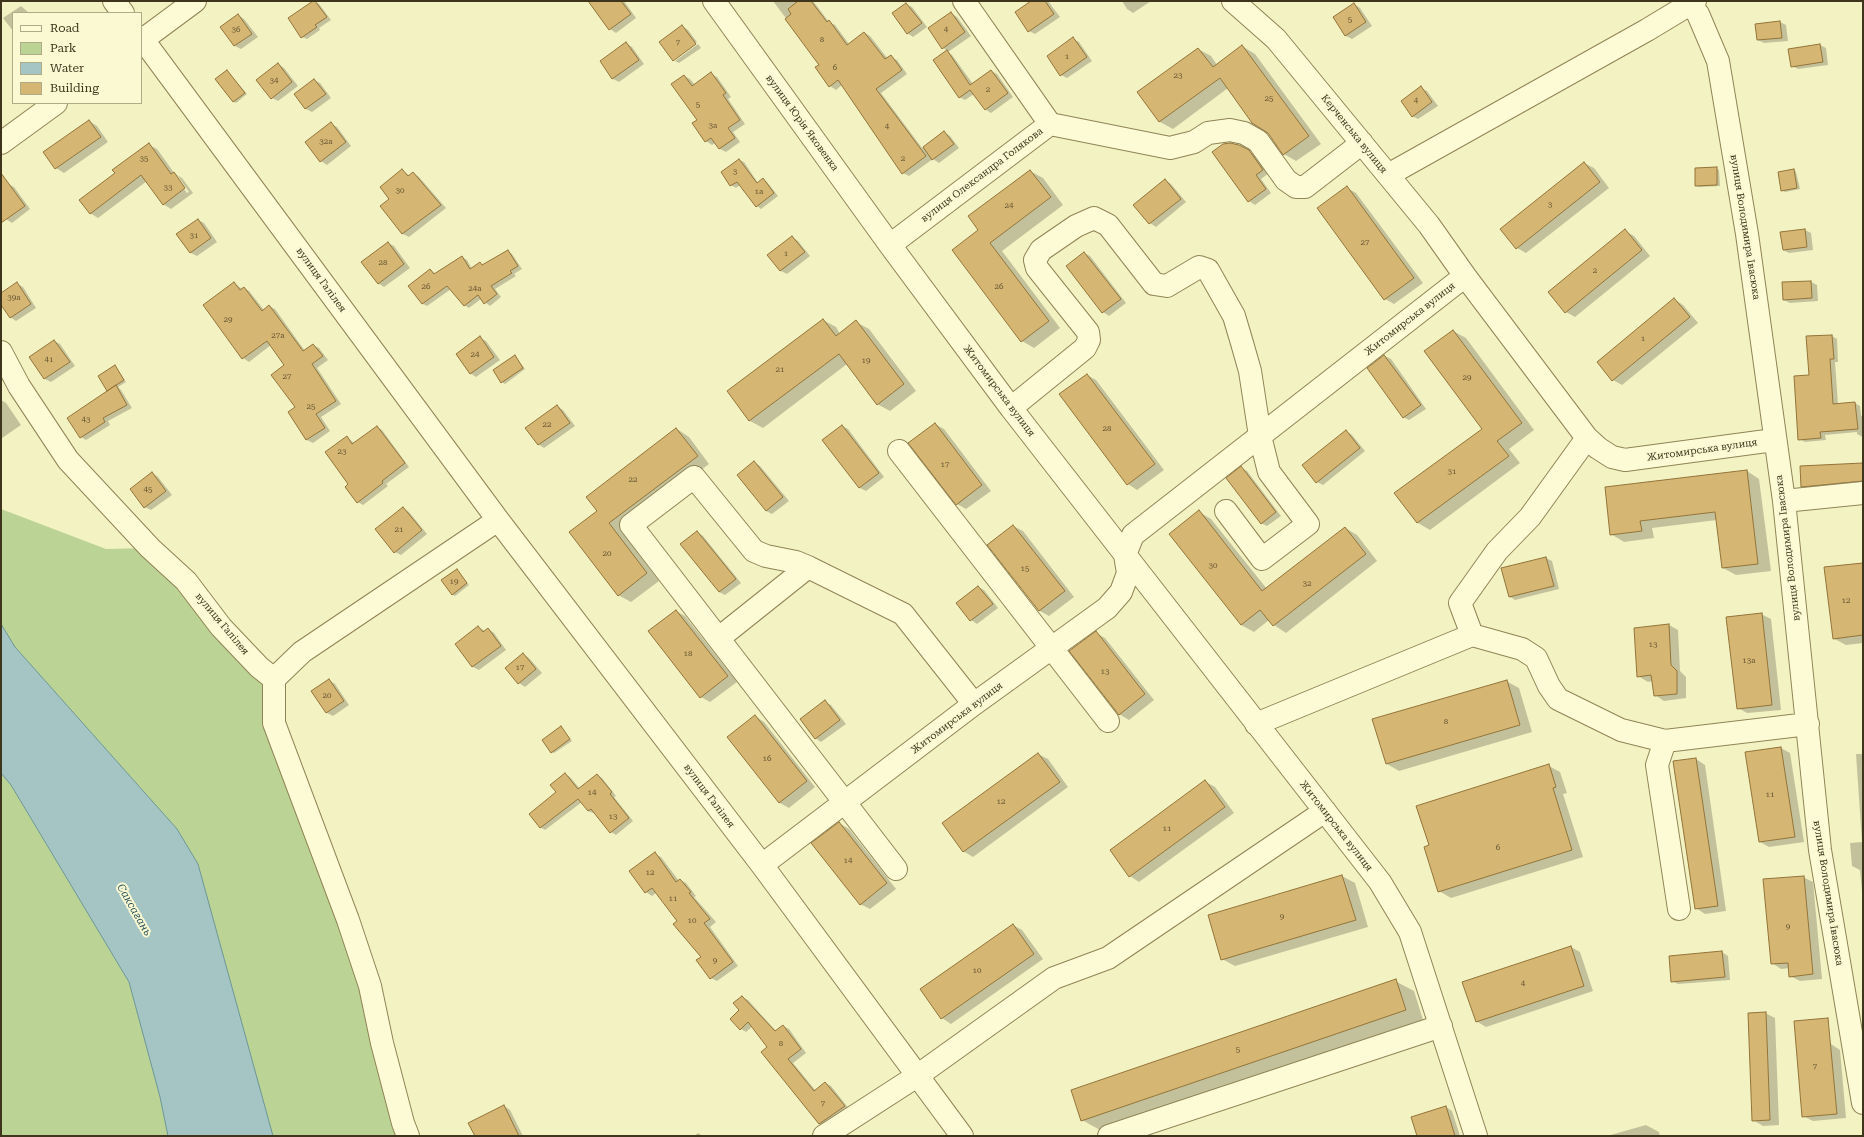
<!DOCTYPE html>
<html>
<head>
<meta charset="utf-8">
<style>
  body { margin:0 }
  #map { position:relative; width:1864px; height:1137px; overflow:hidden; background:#f3f2c2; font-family:"Roboto Serif",serif }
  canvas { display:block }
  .frame { position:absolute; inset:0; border:2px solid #3e351c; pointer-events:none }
  .legend { position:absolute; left:12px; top:12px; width:130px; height:92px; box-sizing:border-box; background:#faf9d2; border:1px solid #afab89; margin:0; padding:5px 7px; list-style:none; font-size:12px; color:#3e351c }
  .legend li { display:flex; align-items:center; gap:8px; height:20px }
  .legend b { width:20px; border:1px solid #afab89 }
</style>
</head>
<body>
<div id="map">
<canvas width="1864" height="1137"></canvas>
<div class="frame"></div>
<ul class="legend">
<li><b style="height:5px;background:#fdfbd6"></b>Road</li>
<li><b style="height:11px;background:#bbd394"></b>Park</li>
<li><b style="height:11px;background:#a5c5c4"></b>Water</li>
<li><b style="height:11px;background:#d6b673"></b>Building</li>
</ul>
</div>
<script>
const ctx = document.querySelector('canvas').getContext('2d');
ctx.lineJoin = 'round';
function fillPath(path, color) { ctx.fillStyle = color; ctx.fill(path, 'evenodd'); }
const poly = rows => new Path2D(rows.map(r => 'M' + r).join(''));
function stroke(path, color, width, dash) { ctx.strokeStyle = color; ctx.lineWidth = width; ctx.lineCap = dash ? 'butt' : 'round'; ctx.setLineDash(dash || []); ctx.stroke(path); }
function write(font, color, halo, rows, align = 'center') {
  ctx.font = font + ' "Roboto Serif",serif'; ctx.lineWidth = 4; ctx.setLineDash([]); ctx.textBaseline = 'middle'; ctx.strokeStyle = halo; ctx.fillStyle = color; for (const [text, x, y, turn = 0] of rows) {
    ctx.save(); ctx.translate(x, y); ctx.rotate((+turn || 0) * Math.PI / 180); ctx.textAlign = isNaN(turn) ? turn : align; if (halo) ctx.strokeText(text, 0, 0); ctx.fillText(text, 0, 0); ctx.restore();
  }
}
const green = poly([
  [1,509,106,549,150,548,259,667,273,702,408,1136,273,1136,198,864,177,829,15,647,1,624],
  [1,773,11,785,129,982,160,1097,168,1136,1,1136]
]);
const water = poly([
  [1,624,15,647,177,829,198,864,273,1136,168,1136,160,1097,129,982,11,785,1,773,1,624]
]);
const shadow = poly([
  [314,1,319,4,331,20,319,28,320,30,307,39,302,37],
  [610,1,624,1,636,18,616,33,610,29],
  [773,1,813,1,829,22,835,25,849,44,865,33,870,36,888,59,891,57,897,60,907,74,881,93,922,148,944,132,950,136,959,148,939,163,933,159,909,176,903,173,842,85,836,90,830,86,817,68,821,65],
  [1033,1,1048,1,1060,17,1035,34,1029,31],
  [1122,1,1151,1,1133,13,1127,9],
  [906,4,912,7,927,27,913,37,907,33],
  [1354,4,1360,8,1372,26,1352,39,1346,36,1334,18],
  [21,6,29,13,13,13,13,31,3,18],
  [951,13,957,17,971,36,948,52,952,55,973,84,991,71,997,74,1013,97,991,113,985,109,974,94,965,100,959,97,934,60,948,51,943,48],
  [238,15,244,19,258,37,241,49,235,46,222,27],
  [1780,22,1786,25,1788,41,1764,43,1758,40,1756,24],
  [682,26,688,30,697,42,674,58,674,60,673,60],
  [1073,39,1079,42,1092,61,1067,78,1061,75],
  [626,43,632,47,644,64,619,82,613,79,601,61],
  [698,44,701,48,679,63,675,61],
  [1820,45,1826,48,1828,65,1798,69,1792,66],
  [1242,46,1255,54,1321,144,1296,161,1284,154,1269,133,1228,88,1173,129,1160,122,1139,93,1198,49,1211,56,1217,65],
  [278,64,284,68,298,86,278,101,272,98],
  [227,71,247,94,236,103,233,101],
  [711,74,717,77,731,97,728,99,745,124,733,132,740,142,726,152,720,149,715,143,712,145,706,141,694,124,698,120,684,76,690,79,695,85],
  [314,80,320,83,331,98,312,112,306,109,295,95],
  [1421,88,1427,91,1438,106,1418,119,1412,116],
  [89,121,97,126,108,142,64,173,56,168],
  [331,124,337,127,351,146,327,165,321,161],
  [149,145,157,149,175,174,182,178,193,193,171,209,163,204,147,181,98,218,90,213,116,173],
  [175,176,178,176,189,192,187,193],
  [1239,146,1255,155,1269,173,1261,179,1271,193,1255,205,1249,201,1213,152],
  [739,160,744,162,758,183,763,179,767,182,778,196,761,209,757,206,740,185,736,188,731,185],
  [1584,163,1594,168,1609,188,1526,253,1517,248],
  [1716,168,1719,170,1720,186,1699,187,1696,186],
  [1794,170,1796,172,1800,189,1785,192,1782,190],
  [402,171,410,176,413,173,419,177,446,208,409,237,403,234,381,206,390,199],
  [1030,171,1043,178,1063,205,1002,251,1060,328,1034,348,1022,341,979,230],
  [1165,180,1171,184,1186,202,1156,227,1150,223,1135,205],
  [8,184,14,187,30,209,12,223,6,219,1,212,1,189],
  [1347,188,1356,193,1423,283,1394,304,1385,299],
  [198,220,204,223,217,242,197,256,191,253,178,234],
  [1805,230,1811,233,1813,250,1789,253,1783,250],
  [1625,231,1634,236,1650,256,1575,317,1566,312],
  [792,237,798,241,810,256,787,274,781,271],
  [388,243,394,246,410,268,384,287,378,283],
  [508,251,512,254,522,269,514,274,516,276,495,289,501,297,490,306,481,299,469,308,464,305,451,289,427,306,423,304,410,286,430,270,436,274,462,257,467,260,472,269,480,263,483,266],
  [1084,253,1090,256,1126,303,1109,316,1103,312,1067,266],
  [1811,282,1817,285,1818,301,1790,303,1784,300],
  [234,283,242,289,244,288,249,291,264,310,269,306,275,309,305,351,313,345,319,348,328,360,317,368,341,404,321,417,330,431,313,443,307,440,289,413,296,408,286,365,271,345,249,362,243,358,205,305],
  [17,284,23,287,36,308,16,321,10,317,1,303,1,294],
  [1674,299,1683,305,1698,323,1622,385,1613,380],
  [823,320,836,327,840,334,856,322,869,329,916,391,890,411,877,404,847,364,763,428,750,421,728,391],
  [1453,331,1466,338,1534,430,1509,449,1520,463,1430,530,1418,523,1396,494,1484,429],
  [1832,336,1837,339,1838,362,1835,362,1838,404,1855,403,1860,406,1861,416,1863,415,1863,437,1857,434,1857,432,1825,435,1826,440,1805,442,1799,439,1810,376],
  [480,338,486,341,500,360,476,377,470,373],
  [54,341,60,344,75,366,51,382,45,379,30,357],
  [515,356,525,369,505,384,502,382],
  [1385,356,1391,359,1426,409,1409,420,1403,417],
  [115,366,126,382,118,387,121,390,132,408,108,421,110,425,86,440,81,437,110,391,108,390],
  [1087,375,1096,380,1164,470,1137,490,1128,484,1061,394],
  [1,400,6,403,21,425,2,438],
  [557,406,563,410,575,426,544,448,538,444],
  [935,424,944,429,991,491,966,509,957,504],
  [842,426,848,429,884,477,866,491,860,488,823,440],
  [377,427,382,430,409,467,386,484,388,486,363,505,358,502,350,484,347,437,355,444],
  [677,429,689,437,709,464,621,531,659,581,631,602,618,595,598,511],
  [1346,431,1352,435,1365,451,1323,485,1317,482],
  [754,462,760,466,789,501,772,514,766,511],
  [1863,464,1863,486,1811,491,1802,486],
  [1241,468,1247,471,1281,516,1267,526,1261,523],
  [1747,471,1759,479,1771,571,1736,575,1723,568,1717,520,1652,528,1654,538,1624,542,1611,534,1606,488],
  [152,473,158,477,172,495,151,510,145,507],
  [403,508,409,512,427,534,401,555,395,552],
  [1199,512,1211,519,1267,589,1345,528,1357,535,1377,561,1286,633,1274,625,1269,620,1254,632,1241,625],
  [1013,526,1023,531,1074,597,1049,616,1040,611,989,545],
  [697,532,703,536,741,583,725,595,719,592,681,544],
  [1546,558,1552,561,1559,589,1515,600,1509,596],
  [1863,564,1863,643,1846,645,1833,638],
  [457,570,469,585,455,596,452,594],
  [978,587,984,590,998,608,977,624,971,620,958,603],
  [676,611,685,616,737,682,710,702,701,697],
  [1761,614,1771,619,1781,710,1747,713,1738,708],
  [1669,625,1678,630,1680,671,1686,677,1686,698,1664,701,1655,695,1653,681,1648,682,1638,676],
  [478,627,485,631,488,629,494,633,506,650,479,670,473,667,456,644],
  [1096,633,1105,638,1154,700,1129,720,1119,714],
  [523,654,529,658,542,673,525,687,519,683],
  [329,680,335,684,349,705,333,716,327,713,312,691],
  [1506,681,1519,688,1532,732,1399,771,1387,764],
  [825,702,831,705,846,724,821,742,815,738],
  [755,716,764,722,815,787,789,808,780,803,728,737],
  [561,728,572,741,554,753,552,752],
  [1781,748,1790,753,1804,842,1769,847,1760,842],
  [1038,754,1048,759,1068,787,973,857,963,851],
  [1856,754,1863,754,1863,902,1860,870,1852,866,1850,843,1862,842],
  [1696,759,1705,765,1726,911,1705,914,1696,908],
  [1549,766,1560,772,1567,793,1563,794,1583,857,1451,898,1439,891],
  [565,774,570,777,580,789,597,775,602,778,616,796,614,797,633,821,616,835,611,832,595,812,593,813,588,811,582,802,545,830,540,827],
  [1206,782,1215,787,1234,813,1139,882,1130,876,1111,851],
  [839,823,849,829,896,889,870,909,860,904],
  [655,854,661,857,679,881,680,880,686,883,696,896,694,897,716,922,710,927,738,966,717,981,711,978,702,957,657,892,652,896,646,892,631,871],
  [1342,876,1355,883,1368,927,1235,966,1222,959],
  [1803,877,1813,882,1822,979,1800,981,1790,976,1790,968,1781,969,1772,963],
  [1013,925,1022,930,1043,959,951,1024,942,1018,922,990],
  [1571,947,1580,952,1593,991,1486,1027,1476,1021],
  [1722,952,1728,956,1730,980,1678,984,1672,981,1670,957],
  [1395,981,1414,991,1423,1020,1100,1130,1082,1120],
  [742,997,748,1000,776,1031,783,1026,789,1029,806,1053,793,1063,816,1091,825,1083,831,1086,850,1110,825,1127,819,1124,763,1052,769,1048,753,1026,746,1032,741,1029],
  [1765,1013,1775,1018,1779,1125,1763,1126,1753,1120],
  [1831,1044,1840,1050,1846,1118,1813,1121,1803,1116,1797,1048],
  [504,1106,510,1110,523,1136,476,1136],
  [1446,1107,1452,1111,1460,1136,1418,1136,1412,1117],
  [1646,1125,1659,1132,1660,1136,1607,1136],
  [698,1133,703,1136,694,1136]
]);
const building = poly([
  [313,1,315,1,327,17,315,25,317,27,301,38,288,18,313,1],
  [588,1,621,1,631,14,609,30,588,1],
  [798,1,811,1,827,22,829,20,847,45,864,32,885,59,891,55,902,70,876,89,926,156,902,174,838,80,829,87,815,67,819,65,785,19,791,14,788,9,798,1],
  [1031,1,1045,1,1054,14,1028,32,1015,12,1031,1],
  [906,3,922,23,907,34,892,13,906,3],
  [1354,3,1366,22,1345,36,1333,17,1354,3],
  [951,12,965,32,942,49,928,28,951,12],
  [238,14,252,34,234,46,220,27,238,14],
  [1780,21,1782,38,1757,40,1755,24,1780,21],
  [682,25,696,44,673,61,659,42,682,25],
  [1073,37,1087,57,1060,76,1047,56,1073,37],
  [626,42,639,60,612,79,600,61,626,42],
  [1820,44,1823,62,1791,67,1788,49,1820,44],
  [1242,45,1309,136,1283,155,1268,133,1252,123,1220,78,1159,122,1137,92,1198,48,1213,67,1242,45],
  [947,50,970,85,991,70,1008,93,985,110,970,90,959,98,933,60,947,50],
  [278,63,292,82,271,99,256,80,278,63],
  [227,70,245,93,233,102,215,79,227,70],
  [711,72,726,93,723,95,740,120,728,128,735,138,719,149,711,138,705,142,692,123,697,120,671,84,684,75,692,86,711,72],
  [314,79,326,94,305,109,294,94,314,79],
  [1421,86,1432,102,1412,117,1401,101,1421,86],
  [89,120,101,137,55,169,43,152,89,120],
  [331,122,346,142,320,162,305,142,331,122],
  [944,131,954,144,932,160,923,147,944,131],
  [149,143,171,174,174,172,185,188,163,205,141,175,90,214,79,200,115,173,112,170,149,143],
  [1230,143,1239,145,1249,150,1263,170,1256,175,1266,189,1248,202,1212,152,1223,144,1230,143],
  [739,159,757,183,763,178,774,193,756,207,737,182,730,186,721,172,739,159],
  [1584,162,1600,182,1516,249,1500,229,1584,162],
  [1717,167,1717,185,1695,186,1695,168,1717,167],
  [402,169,408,176,413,172,441,205,402,234,380,206,389,199,380,187,402,169],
  [1794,169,1797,188,1781,191,1778,172,1794,169],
  [1030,170,1051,197,990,243,1049,321,1021,342,952,250,978,230,968,216,1030,170],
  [1,173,25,206,1,223,1,173],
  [1165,179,1181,199,1149,224,1133,205,1165,179],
  [1347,186,1414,278,1384,300,1317,208,1347,186],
  [198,219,211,238,190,253,176,234,198,219],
  [1625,229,1642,250,1565,313,1548,292,1625,229],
  [1805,229,1807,247,1783,250,1780,232,1805,229],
  [792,236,805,252,780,271,767,255,792,236],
  [388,242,404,264,378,284,361,262,388,242],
  [508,250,518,266,510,271,512,273,491,286,497,294,484,304,478,295,464,306,447,286,422,304,408,286,430,269,434,274,462,256,470,269,480,262,482,265,508,250],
  [1084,252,1121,299,1102,313,1066,266,1084,252],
  [1811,281,1812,298,1783,300,1782,282,1811,281],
  [17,282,31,304,10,318,1,305,1,293,17,282],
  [234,282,240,290,244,287,262,311,269,305,303,351,313,344,323,356,312,364,336,401,316,414,325,428,306,440,288,412,295,407,271,375,284,365,267,341,242,359,203,305,234,282],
  [1674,298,1690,317,1612,381,1597,362,1674,298],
  [823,319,836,336,856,320,904,384,877,405,839,354,749,421,727,391,823,319],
  [1453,330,1522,423,1497,441,1509,456,1417,523,1394,493,1482,429,1424,351,1453,330],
  [1832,335,1834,359,1830,359,1833,404,1855,402,1858,429,1820,432,1821,438,1798,440,1794,376,1809,375,1806,336,1832,335],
  [480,336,494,357,470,374,456,354,480,336],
  [54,340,70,362,44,379,29,357,54,340],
  [515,355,523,368,501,383,493,370,515,355],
  [1384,355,1421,405,1403,418,1367,368,1384,355],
  [115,365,124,380,107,391,98,376,115,365],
  [1087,374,1155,464,1127,485,1059,394,1087,374],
  [116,385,127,405,103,418,105,422,80,438,67,418,116,385],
  [557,405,570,423,538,445,525,428,557,405],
  [935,423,982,485,956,505,908,443,935,423],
  [842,425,879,473,859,488,822,440,842,425],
  [377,426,405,463,382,481,383,483,357,503,345,487,348,484,325,452,347,436,352,444,377,426],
  [676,428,698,456,609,523,647,573,618,596,569,532,597,511,586,497,676,428],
  [1346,430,1360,448,1316,483,1302,465,1346,430],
  [754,461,783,497,766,511,737,475,754,461],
  [1863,463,1863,481,1801,487,1800,466,1863,463],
  [1241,466,1276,512,1261,524,1226,478,1241,466],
  [1747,470,1758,564,1722,568,1715,512,1640,521,1642,531,1610,535,1605,487,1747,470],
  [152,472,166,491,144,508,130,489,152,472],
  [403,507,422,530,394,553,375,529,403,507],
  [1199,510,1262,591,1345,527,1366,554,1273,626,1260,610,1241,625,1169,534,1199,510],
  [1013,525,1065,591,1039,611,987,545,1013,525],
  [697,531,736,579,719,592,680,544,697,531],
  [1546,557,1554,586,1509,597,1501,568,1546,557],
  [1863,563,1863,635,1833,639,1824,567,1863,563],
  [457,569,467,583,452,595,441,580,457,569],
  [978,586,993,604,970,621,956,603,978,586],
  [676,610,728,676,700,698,648,631,676,610],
  [1762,613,1772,705,1737,709,1726,617,1762,613],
  [1669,624,1671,665,1677,671,1677,694,1654,696,1651,675,1637,677,1634,628,1669,624],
  [478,626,483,632,488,628,501,646,472,667,455,644,478,626],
  [1096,631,1145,694,1119,715,1069,651,1096,631],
  [523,653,536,669,518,684,505,668,523,653],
  [329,679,344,701,326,713,311,691,329,679],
  [1507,680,1520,725,1386,764,1372,719,1507,680],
  [825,700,840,720,815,739,800,719,825,700],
  [755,715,807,781,779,803,727,737,755,715],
  [561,726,570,739,551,753,542,740,561,726],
  [1781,747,1795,837,1759,842,1745,752,1781,747],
  [1038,753,1060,782,963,852,942,823,1038,753],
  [1696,758,1718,906,1695,909,1673,761,1696,758],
  [1549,764,1556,787,1553,788,1572,850,1438,892,1424,847,1429,845,1416,806,1549,764],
  [565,773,578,789,597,774,612,792,610,794,629,818,610,833,591,809,588,811,578,799,540,828,529,814,556,792,550,785,565,773],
  [1205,780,1225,807,1129,877,1110,850,1205,780],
  [839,822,887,883,860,905,811,843,839,822],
  [655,852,676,882,680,879,691,892,689,893,710,919,704,923,733,962,710,979,696,960,701,957,673,924,677,921,652,888,645,893,629,871,655,852],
  [1342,875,1356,920,1221,960,1208,915,1342,875],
  [1804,876,1813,974,1789,977,1788,963,1771,964,1763,879,1804,876],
  [1013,924,1034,954,941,1019,920,989,1013,924],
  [1571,946,1584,986,1476,1022,1462,982,1571,946],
  [1722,951,1725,977,1671,982,1669,956,1722,951],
  [1396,979,1406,1010,1081,1121,1071,1090,1396,979],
  [742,996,775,1031,783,1025,801,1049,788,1059,814,1091,825,1082,845,1106,819,1124,761,1052,767,1047,748,1022,740,1030,730,1019,739,1010,733,1003,742,996],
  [1766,1012,1770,1120,1752,1121,1748,1013,1766,1012],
  [1828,1018,1837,1114,1802,1117,1794,1021,1828,1018],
  [504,1105,519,1136,475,1136,468,1123,504,1105],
  [1446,1106,1455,1136,1417,1136,1411,1117,1446,1106]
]);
const minor = poly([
  [114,1,123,13],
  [714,1,890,245,1011,408,1380,882,1410,932,1476,1136],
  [1233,1,1276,39,1429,225,1465,276],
  [1687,1,1698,14,1718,61,1747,234,1784,501,1820,850,1863,1103],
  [141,37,498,520,762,865,962,1136],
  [141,41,195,1],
  [1050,124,1170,148,1194,142,1208,133,1230,130,1244,133,1258,141,1286,180,1296,187,1305,187,1362,143],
  [1,143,56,103],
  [1388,175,1647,30,1695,1],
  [890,245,1050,124,964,1],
  [1,352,19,386,68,460,150,548,186,581,221,627,259,667,274,679],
  [1011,408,1085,348,1089,340,1088,332,1037,268,1035,260,1041,250,1076,226,1094,218,1108,225,1154,284,1167,286,1199,267,1208,270,1234,316,1242,343,1250,371,1260,436,1269,472,1308,524,1262,559,1226,511],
  [899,451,1108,721],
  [1784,501,1863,493],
  [1472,635,1460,603,1497,551,1530,517,1587,438],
  [719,638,808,567],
  [274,679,274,723,348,920,370,986,382,1043,403,1123,408,1136],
  [274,679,302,652,498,520],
  [1256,724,1472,635,1522,649,1536,658,1549,686,1558,699,1621,730,1665,741,1808,724],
  [1665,741,1657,765,1679,909],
  [762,865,974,704,1107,608,1121,592,1128,573,1125,555,1133,535,1465,276,1587,438,1598,448,1612,457,1625,460,1774,440],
  [896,869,631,525,694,477,754,551,766,556,796,562,808,567,903,614,974,704],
  [824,1136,917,1076,1054,978,1108,958,1325,811],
  [1109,1136,1441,1026]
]);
const numberNames = [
  ["5",1350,20],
  ["36",236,30],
  ["4",946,30],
  ["8",822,40],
  ["7",678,43],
  ["1",1067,57],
  ["6",835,68],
  ["23",1178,76],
  ["34",274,81],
  ["2",988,90],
  ["25",1269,99],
  ["4",1416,101],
  ["5",698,105],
  ["3а",713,126],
  ["4",887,127],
  ["32а",326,142],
  ["35",144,159],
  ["2",903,159],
  ["3",735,172],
  ["33",168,188],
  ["30",400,191],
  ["1а",759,192],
  ["3",1550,205],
  ["24",1009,206],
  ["31",194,236],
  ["27",1365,243],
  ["1",786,254],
  ["28",383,263],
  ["2",1595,271],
  ["26",426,287],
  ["26",999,287],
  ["24а",475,289],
  ["39а",14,298],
  ["29",228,320],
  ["27а",278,336],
  ["1",1643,339],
  ["24",475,355],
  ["41",49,360],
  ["19",866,361],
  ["21",780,370],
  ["27",287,377],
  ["29",1467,378],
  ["25",311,407],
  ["43",86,420],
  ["22",547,425],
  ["28",1107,429],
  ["23",342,452],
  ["17",945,465],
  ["31",1452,472],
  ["22",633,480],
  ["45",148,490],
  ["21",399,530],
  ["20",607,554],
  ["30",1213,566],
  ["15",1025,569],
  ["19",454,582],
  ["32",1307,584],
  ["12",1846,601],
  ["13",1653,645],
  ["18",688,654],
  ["13а",1749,661],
  ["17",520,668],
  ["13",1105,672],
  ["20",327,696],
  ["8",1446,722],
  ["16",767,759],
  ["14",592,793],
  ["11",1770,795],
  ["12",1001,802],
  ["13",613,817],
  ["11",1167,829],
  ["6",1498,848],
  ["14",848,861],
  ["12",650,873],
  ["11",673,899],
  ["9",1282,917],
  ["10",692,921],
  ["9",1788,927],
  ["9",715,961],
  ["10",977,971],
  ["4",1523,984],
  ["8",781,1044],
  ["5",1238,1050],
  ["7",1815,1067],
  ["7",823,1104]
];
const streetNames = [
  ["вулиця Юрія Яковенка",802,123,54],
  ["Керченська вулиця",1354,134,51],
  ["вулиця Олександра Голякова",982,175,-37],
  ["вулиця Володимира Івасюка",1745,227,81],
  ["вулиця Галілея",321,280,54],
  ["Житомирська вулиця",1410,319,-38],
  ["Житомирська вулиця",999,391,53],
  ["Житомирська вулиця",1702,450,-8],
  ["вулиця Володимира Івасюка",1788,548,-97],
  ["вулиця Галілея",222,624,50],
  ["Житомирська вулиця",957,718,-37],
  ["вулиця Галілея",709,796,53],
  ["Житомирська вулиця",1336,826,52],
  ["вулиця Володимира Івасюка",1828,893,81]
];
const waterNames = [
  ["Саксагань",134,910,60]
];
fillPath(green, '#bbd394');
fillPath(water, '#a5c5c4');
stroke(water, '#6a9595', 1);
fillPath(shadow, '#0003');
fillPath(building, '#d6b673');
stroke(building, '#927439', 1);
stroke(minor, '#908456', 24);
stroke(minor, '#fdfbd6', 22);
write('8px', '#645532', null, numberNames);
write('10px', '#3e351c', '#faf9d2', streetNames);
write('italic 11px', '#2a555f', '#faf9d2', waterNames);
</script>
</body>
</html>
